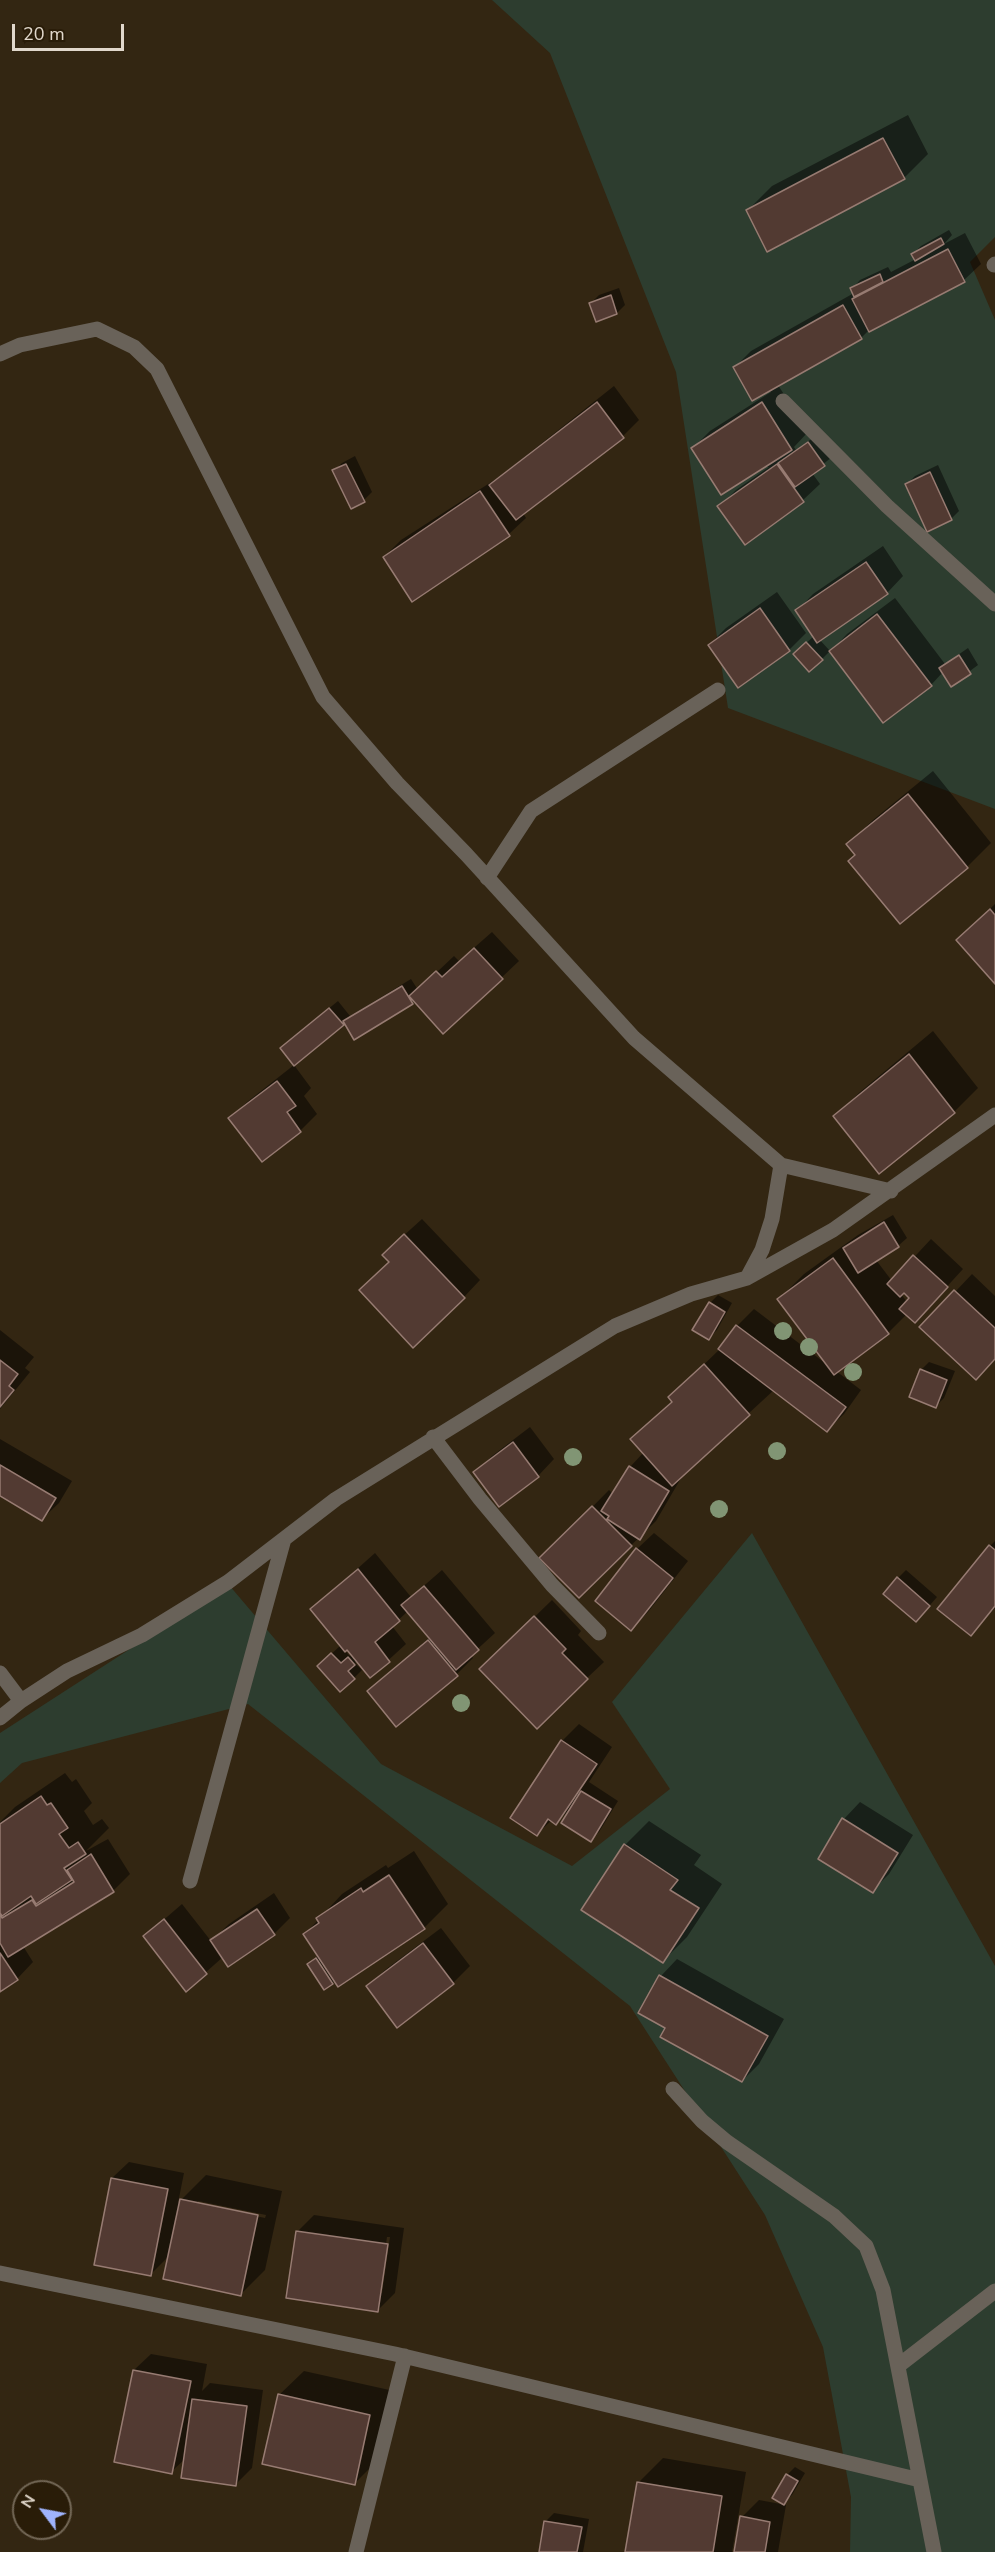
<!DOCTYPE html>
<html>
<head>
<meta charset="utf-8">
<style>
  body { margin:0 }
  #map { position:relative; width:995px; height:2552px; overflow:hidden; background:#332612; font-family:"Nunito Sans",sans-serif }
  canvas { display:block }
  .north { position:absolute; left:12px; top:2480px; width:60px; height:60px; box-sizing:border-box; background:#291c08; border:2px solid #736756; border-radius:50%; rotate:302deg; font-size:16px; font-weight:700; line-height:24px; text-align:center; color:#e1d8cc }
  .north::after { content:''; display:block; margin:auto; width:21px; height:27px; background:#9fb3fd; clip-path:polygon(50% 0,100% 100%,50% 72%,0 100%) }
  .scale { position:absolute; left:12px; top:24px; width:112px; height:27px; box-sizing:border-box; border:3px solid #e1d8cc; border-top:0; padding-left:8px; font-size:18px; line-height:21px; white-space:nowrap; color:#e1d8cc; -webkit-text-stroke:4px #291c08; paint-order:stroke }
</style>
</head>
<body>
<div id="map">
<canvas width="995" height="2552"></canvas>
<div class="north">N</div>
<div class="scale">20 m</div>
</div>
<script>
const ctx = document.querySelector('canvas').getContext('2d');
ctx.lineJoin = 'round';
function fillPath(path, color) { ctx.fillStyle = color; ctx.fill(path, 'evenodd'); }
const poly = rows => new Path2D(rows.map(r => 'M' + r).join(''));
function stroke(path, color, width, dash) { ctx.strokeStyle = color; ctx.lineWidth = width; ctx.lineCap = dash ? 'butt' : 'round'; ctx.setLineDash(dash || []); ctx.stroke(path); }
const green = poly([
  [492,0,995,0,995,237,970,262,995,320,995,809,728,708,676,372,550,53],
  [752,1533,995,1966,995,2552,850,2552,851,2497,823,2347,765,2215,630,2006,248,1704,22,1763,0,1783,0,1733,229,1585,381,1764,572,1866,670,1789,612,1702]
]);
const shadow = poly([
  [908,115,928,154,904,178,748,210,772,186],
  [949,230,952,235,944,244,965,233,981,264,964,280,870,329,861,338,778,385,808,432,794,447,796,450,817,435,832,457,812,473,820,484,803,500,745,542,719,507,736,490,769,467,693,448,710,431,771,392,735,367,751,351,854,293,852,289,860,280,888,267,891,272,916,259,913,254,921,246],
  [619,288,625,305,617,313,591,303,599,295],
  [614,386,639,420,623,436,523,513,526,518,509,534,413,600,384,557,401,540,499,477],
  [355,456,372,492,364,500,334,471,342,463],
  [938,465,959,511,951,519,907,484,915,476],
  [883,546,903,576,887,593,819,639,830,651,822,659,803,646,814,636,797,611,813,594],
  [777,592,806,633,789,650,709,645,726,628],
  [895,598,945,664,968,648,978,665,951,685,943,672,931,685,883,721,831,651,847,634],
  [933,771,991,843,967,867,900,922,848,844,873,820],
  [995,904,995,982,958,940],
  [492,932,519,961,444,1032,415,1001,290,1040,338,1001,350,1016,411,979,418,990,454,956,459,961],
  [933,1031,978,1088,954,1112,835,1116,860,1092],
  [294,1065,311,1088,304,1096,317,1114,300,1131,262,1160,230,1118,247,1102],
  [893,1215,907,1238,898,1246,876,1260,892,1281,931,1239,963,1269,931,1304,907,1314,888,1333,836,1371,861,1390,844,1414,827,1430,774,1390,684,1473,656,1521,579,1596,542,1558,609,1490,613,1494,630,1467,644,1452,632,1439,673,1400,670,1397,720,1349,737,1326,754,1309,825,1363,779,1299,804,1274,858,1235],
  [904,1291,911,1298,907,1302,901,1294],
  [422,1219,480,1280,464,1297,390,1261,401,1238],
  [972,1274,995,1296,995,1358,922,1327],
  [718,1295,732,1303,717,1330,709,1338,710,1303],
  [0,1330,34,1357,25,1368,30,1372,0,1409],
  [929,1362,955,1371,944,1398,936,1406,921,1370],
  [530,1427,554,1459,538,1476,475,1473,492,1456],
  [0,1439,72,1481,59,1503,42,1519,0,1495],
  [654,1533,688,1561,648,1612,631,1629,637,1549],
  [995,1541,995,1608,971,1634,990,1546],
  [375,1553,411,1597,442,1570,495,1633,471,1655,473,1658,457,1674,369,1691,430,1637,408,1611,392,1626,406,1644,371,1676,357,1660,355,1663,362,1670,354,1678,327,1658,341,1645,312,1609],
  [347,1648,352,1654,350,1656,344,1650],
  [906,1570,937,1597,924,1612,898,1578],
  [552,1600,581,1631,578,1635,604,1662,587,1678,481,1669],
  [579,1724,612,1747,589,1782,618,1801,599,1832,590,1840,570,1809,556,1823,552,1820,537,1834,562,1741],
  [65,1773,72,1782,76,1779,92,1803,84,1811,93,1825,102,1819,109,1828,86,1851,108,1839,130,1874,113,1891,23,1946,33,1962,17,1979,0,1990,0,1822,15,1807],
  [860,1802,913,1835,889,1874,872,1891,844,1819],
  [649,1821,701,1855,694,1865,722,1884,687,1937,663,1961,625,1845],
  [414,1851,448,1904,424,1928,324,1988,309,1964,319,1955,305,1934,342,1894,386,1865,388,1868],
  [274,1893,290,1918,274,1934,223,1957,187,1989,145,1936,182,1904,211,1941,229,1924],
  [441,1928,470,1966,453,1983,397,2025,368,1986,385,1970],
  [677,1959,784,2019,759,2064,742,2081,667,2027,661,1976],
  [129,2162,184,2173,178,2203,206,2175,282,2191,265,2270,241,2294,170,2255,151,2274,112,2178],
  [198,2201,266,2215,265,2218,198,2204],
  [314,2215,404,2228,395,2293,378,2310,297,2232],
  [387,2237,390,2237,382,2293,379,2293],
  [151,2354,207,2364,202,2391,210,2383,263,2390,252,2468,236,2484,185,2459,171,2472,134,2370],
  [304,2371,394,2391,379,2459,354,2484,279,2395],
  [663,2458,746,2472,732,2552,627,2552,639,2482],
  [795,2467,805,2473,792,2495,783,2503,774,2497,787,2475],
  [759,2500,786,2505,778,2552,736,2552,742,2517],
  [554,2513,589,2519,583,2552,541,2552,546,2521]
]);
const building = poly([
  [883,138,905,179,767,252,746,210,883,138],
  [941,238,944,244,915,261,911,254,941,238],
  [948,249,965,282,869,332,852,299,948,249],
  [880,274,883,282,854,297,850,288,880,274],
  [611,295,617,314,596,322,589,303,611,295],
  [843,305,862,339,752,401,733,367,843,305],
  [597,402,624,438,516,520,489,485,597,402],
  [762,402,792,450,721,495,691,448,762,402],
  [808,442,825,466,795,487,778,463,808,442],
  [346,464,365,502,351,509,332,470,346,464],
  [777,464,804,502,745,545,717,506,777,464],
  [930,472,952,520,927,532,905,484,930,472],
  [480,491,510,536,412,602,383,557,480,491],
  [866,562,888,594,817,643,795,610,866,562],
  [760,608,790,651,738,688,708,645,760,608],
  [877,614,932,686,883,723,829,651,877,614],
  [806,642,823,660,809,672,793,654,806,642],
  [959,655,971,674,951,687,939,668,959,655],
  [908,794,968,868,900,924,848,861,855,855,846,844,908,794],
  [990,909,995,915,995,984,956,940,990,909],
  [474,948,503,979,443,1034,409,996,436,971,442,977,474,948],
  [402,986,413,1004,354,1040,343,1021,402,986],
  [329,1008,344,1025,294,1066,280,1048,329,1008],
  [909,1054,955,1113,879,1174,833,1116,909,1054],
  [277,1081,296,1106,287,1112,301,1132,262,1162,228,1118,277,1081],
  [884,1222,899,1247,858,1273,843,1248,884,1222],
  [404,1234,465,1298,413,1348,359,1290,389,1262,382,1255,404,1234],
  [913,1255,948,1287,915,1323,899,1309,909,1298,904,1293,900,1297,887,1284,913,1255],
  [833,1258,889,1334,834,1375,777,1299,833,1258],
  [954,1290,995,1328,995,1359,976,1380,919,1327,954,1290],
  [709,1302,725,1312,709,1340,692,1330,709,1302],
  [736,1325,846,1407,827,1432,718,1349,736,1325],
  [0,1360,18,1374,9,1386,14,1390,0,1407,0,1360],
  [704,1364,750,1415,672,1486,630,1439,672,1402,668,1397,704,1364],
  [920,1369,947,1380,936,1408,909,1397,920,1369],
  [513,1442,539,1477,499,1507,473,1472,513,1442],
  [0,1465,56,1498,42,1521,0,1496,0,1465],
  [629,1466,669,1491,640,1540,607,1519,609,1516,601,1511,629,1466],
  [592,1506,632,1546,579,1598,539,1558,592,1506],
  [989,1545,995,1550,995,1606,971,1636,937,1609,989,1545],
  [636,1548,673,1578,631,1631,595,1601,636,1548],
  [358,1569,400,1621,375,1642,390,1662,370,1678,347,1650,345,1652,310,1609,358,1569],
  [897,1577,930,1606,916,1622,883,1594,897,1577],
  [424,1586,479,1650,456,1670,401,1605,424,1586],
  [534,1616,566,1649,562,1653,588,1679,537,1729,479,1669,534,1616],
  [428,1640,458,1676,396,1727,367,1691,428,1640],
  [331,1653,341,1663,348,1657,355,1665,348,1671,355,1679,340,1692,317,1666,331,1653],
  [561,1740,597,1764,556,1825,548,1819,537,1836,510,1818,561,1740],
  [581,1791,611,1809,591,1842,561,1823,581,1791],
  [41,1796,47,1805,51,1803,68,1828,59,1834,69,1848,78,1842,86,1854,64,1868,72,1880,36,1904,31,1896,2,1916,0,1913,0,1824,41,1796],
  [842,1818,898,1853,873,1893,818,1859,842,1818],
  [624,1844,678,1880,670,1890,699,1908,663,1963,581,1910,624,1844],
  [91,1854,114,1892,8,1957,0,1943,0,1914,2,1918,32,1900,36,1906,74,1882,67,1870,91,1854],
  [389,1875,425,1929,338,1987,303,1934,319,1923,316,1918,361,1888,363,1892,389,1875],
  [257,1909,275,1935,228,1967,210,1940,257,1909],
  [164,1919,207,1974,186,1992,143,1936,164,1919],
  [423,1943,454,1984,397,2028,366,1986,423,1943],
  [0,1953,18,1980,0,1992,0,1953],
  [316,1958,333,1984,324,1990,307,1964,316,1958],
  [659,1975,768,2036,742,2082,660,2037,665,2028,638,2013,659,1975],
  [111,2178,168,2189,151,2276,94,2265,111,2178],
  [180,2199,258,2215,241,2296,163,2279,180,2199],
  [296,2231,388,2244,378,2312,286,2298,296,2231],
  [133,2370,191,2381,172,2474,114,2462,133,2370],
  [278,2394,370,2415,355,2485,262,2464,278,2394],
  [192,2399,247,2406,236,2486,181,2478,192,2399],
  [786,2474,798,2481,784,2505,772,2498,786,2474],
  [637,2482,722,2496,713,2552,625,2552,637,2482],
  [740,2516,770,2522,765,2552,734,2552,740,2516],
  [544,2521,582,2527,577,2552,539,2552,544,2521]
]);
const minor = poly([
  [994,265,995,264],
  [0,354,20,345,97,329,134,347,157,369,323,697,397,783,466,854,634,1038,781,1165,891,1191],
  [783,401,887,506,995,604],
  [487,878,531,811,718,690],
  [747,1278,762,1250,772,1219,781,1165],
  [433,1437,480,1499,552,1585,599,1633],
  [0,1673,21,1701],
  [0,1718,21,1701,67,1671,142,1635,228,1582,336,1499,615,1326,691,1294,747,1278,833,1230,995,1115],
  [190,1881,284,1539],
  [673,2089,702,2121,727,2142,834,2216,866,2246,883,2290,934,2552],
  [0,2273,395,2354,920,2480],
  [898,2366,995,2291],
  [356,2552,405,2356]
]);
const trees = [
  [783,1331],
  [809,1347],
  [853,1372],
  [777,1451],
  [573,1457],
  [719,1509],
  [461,1703]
];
fillPath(green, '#2d3d2f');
fillPath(shadow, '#0007');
fillPath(building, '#523a32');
stroke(building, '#977b72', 1.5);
stroke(minor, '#696259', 15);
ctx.fillStyle = '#819574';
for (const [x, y] of trees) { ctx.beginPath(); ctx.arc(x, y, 9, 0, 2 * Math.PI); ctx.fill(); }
</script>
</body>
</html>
